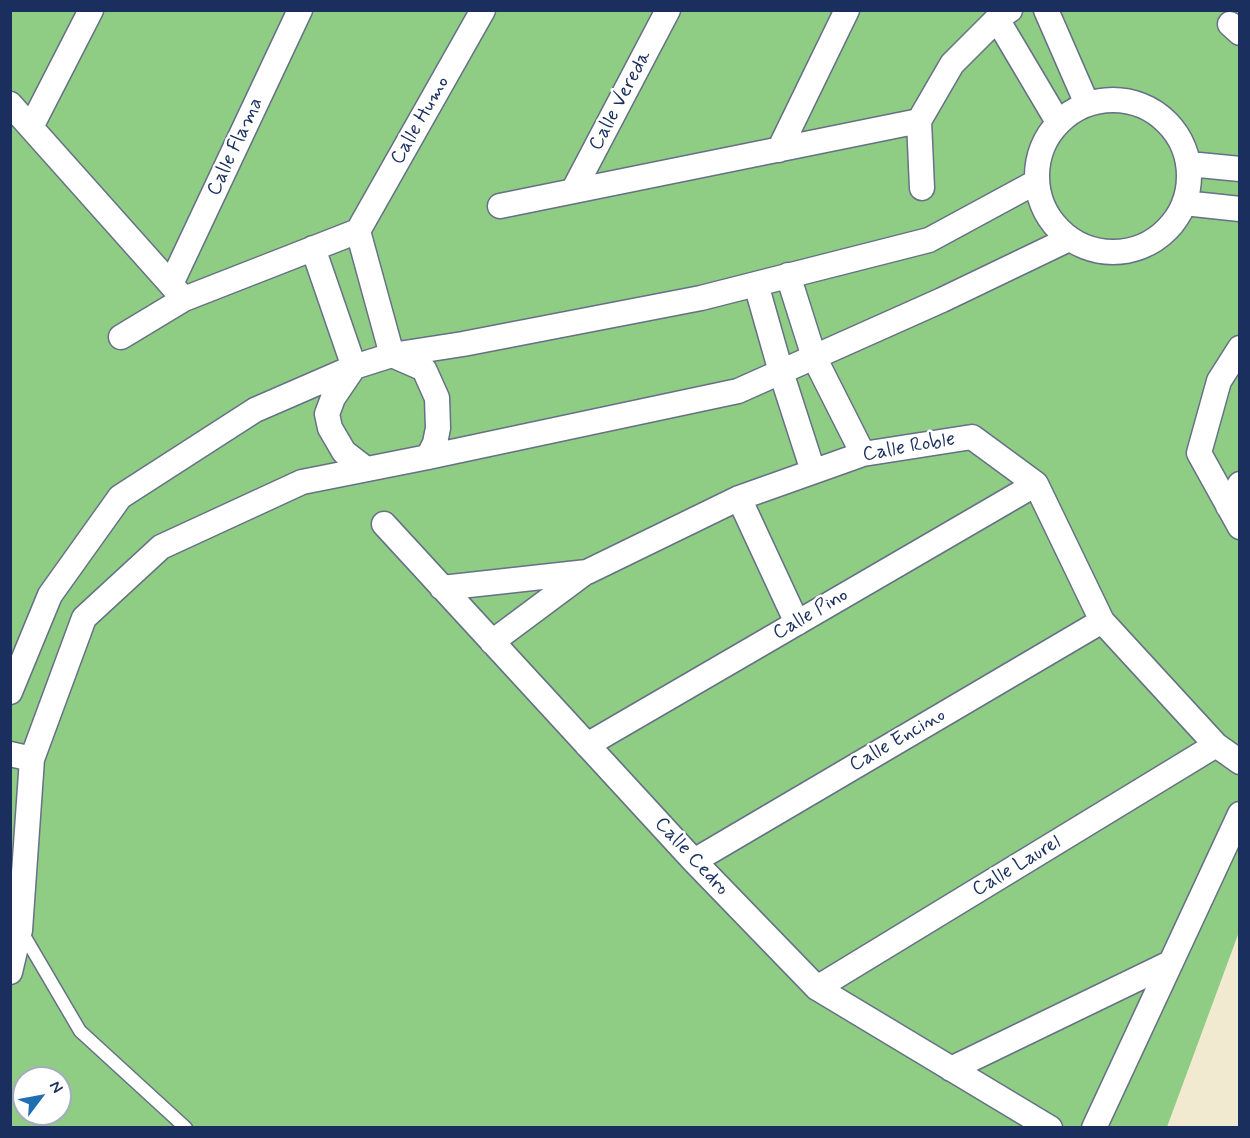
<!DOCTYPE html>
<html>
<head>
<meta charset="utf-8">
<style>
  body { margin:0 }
  #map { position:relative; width:1250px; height:1138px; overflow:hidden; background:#f2e9d1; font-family:Mynerve,sans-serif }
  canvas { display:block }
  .frame { position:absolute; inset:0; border:12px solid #1b2f5e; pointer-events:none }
  .north { position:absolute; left:12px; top:1066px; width:60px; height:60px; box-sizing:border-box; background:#fff; border:2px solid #a4acbf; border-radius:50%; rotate:58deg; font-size:16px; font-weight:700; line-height:24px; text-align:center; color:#1b2f5e }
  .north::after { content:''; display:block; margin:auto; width:21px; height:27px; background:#1f6fb2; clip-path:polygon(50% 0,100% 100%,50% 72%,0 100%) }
</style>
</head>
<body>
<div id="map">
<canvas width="1250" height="1138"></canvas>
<div class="frame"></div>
<div class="north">N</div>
</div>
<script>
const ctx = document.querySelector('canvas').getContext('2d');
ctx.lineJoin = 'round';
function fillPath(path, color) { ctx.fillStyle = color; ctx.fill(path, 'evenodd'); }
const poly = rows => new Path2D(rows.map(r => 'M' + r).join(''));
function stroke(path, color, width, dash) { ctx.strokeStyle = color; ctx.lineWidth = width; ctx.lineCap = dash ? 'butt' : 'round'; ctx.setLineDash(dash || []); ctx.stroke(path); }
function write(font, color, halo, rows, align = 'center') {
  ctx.font = font + ' Mynerve,sans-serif'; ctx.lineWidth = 5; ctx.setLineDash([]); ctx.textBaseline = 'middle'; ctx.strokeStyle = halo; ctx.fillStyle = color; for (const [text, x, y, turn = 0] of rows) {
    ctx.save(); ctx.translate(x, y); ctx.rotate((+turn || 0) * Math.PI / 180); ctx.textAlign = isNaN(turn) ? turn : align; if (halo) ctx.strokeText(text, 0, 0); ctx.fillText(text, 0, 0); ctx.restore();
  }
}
const green = poly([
  [10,11,1239,11,1239,932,1167,1127,11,1127],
  [24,1078,60,1078,60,1114,24,1114]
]);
const lane = poly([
  [22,932,80,1031,186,1128]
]);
const street = poly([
  [1046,10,1087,104],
  [997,19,1058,122],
  [1230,24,1240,33],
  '1037 176a76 76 0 1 1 152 0a76 76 0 1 1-152 0Z',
  [10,104,184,299],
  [31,127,91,10],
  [779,150,847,10],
  [1189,164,1240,169],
  [922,188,919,121,952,64,997,19,1010,10],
  [573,191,668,10],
  [1184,203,1240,209],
  [500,206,919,121],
  [358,231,392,355,424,369,437,398,438,428,435,443,428,457],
  [358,231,483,10],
  [313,248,354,367,333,398,327,414,330,428,344,452,366,469],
  [788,275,814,357,863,454],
  [171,284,300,10],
  [756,284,781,372,813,471],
  [121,337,184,299,358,231],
  [1240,348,1219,381,1199,453,1240,527],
  [739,498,797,623],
  [1228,506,1240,484],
  [384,524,694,861,817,988,1050,1128],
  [442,588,587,572,739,498,863,454,972,437,1036,484,1102,621,1216,745,1240,762],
  [492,642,586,572],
  [10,692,50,595,120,497,255,410,354,367,392,355,463,344,701,298,929,240,1036,182],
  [587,745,1036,484],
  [10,754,32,759],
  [694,861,1102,621],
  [10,972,20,930,32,759,84,618,161,547,302,482,428,457,738,391,942,300,1069,239],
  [817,988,1216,745],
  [951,1069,1170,963],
  [1094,1128,1240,814]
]);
const streetNames = [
  ["Calle Vereda",621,101,-62],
  ["Calle Humo",421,121,-60],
  ["Calle Flama",236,147,-65],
  ["Calle Roble",909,448,-10],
  ["Calle Pino",811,615,-30],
  ["Calle Encino",898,741,-30],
  ["Calle Cedro",691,857,47],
  ["Calle Laurel",1017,867,-31]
];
fillPath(green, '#8ecd83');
stroke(lane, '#667086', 15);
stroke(street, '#667086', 27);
stroke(lane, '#fff', 12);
stroke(street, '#fff', 24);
write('20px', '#1b2f5e', '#fff', streetNames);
</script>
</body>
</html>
